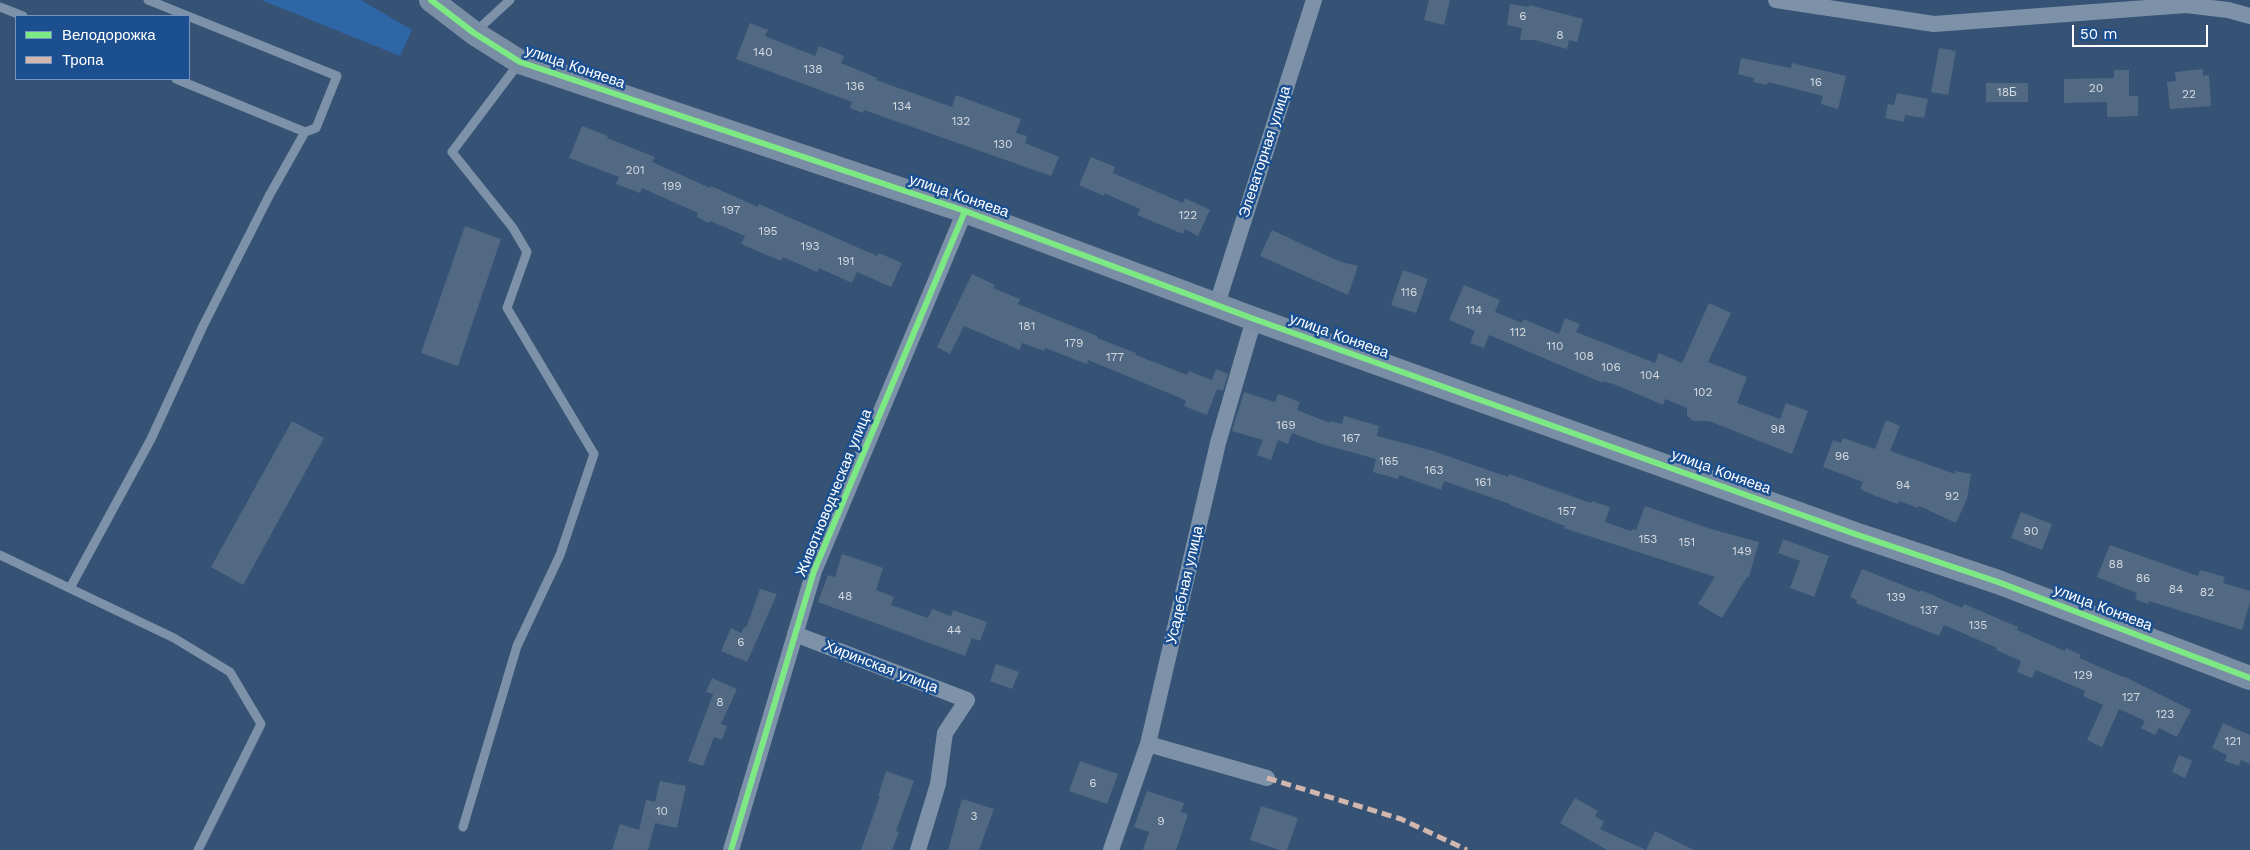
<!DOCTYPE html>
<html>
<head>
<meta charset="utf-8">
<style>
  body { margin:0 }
  #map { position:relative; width:2250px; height:850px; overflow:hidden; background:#365274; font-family:"Work Sans",sans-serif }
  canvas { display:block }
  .legend { position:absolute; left:15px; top:15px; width:175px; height:65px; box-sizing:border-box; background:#1b4f8f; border:1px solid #7695bc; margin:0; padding:6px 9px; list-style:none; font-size:15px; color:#fff }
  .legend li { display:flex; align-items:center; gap:10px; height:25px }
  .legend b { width:25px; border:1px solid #7695bc }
  .scale { position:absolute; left:2072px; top:25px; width:136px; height:22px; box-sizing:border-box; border:2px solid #fff; border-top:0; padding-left:6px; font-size:15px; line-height:18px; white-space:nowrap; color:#fff; -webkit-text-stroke:4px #1b4f8f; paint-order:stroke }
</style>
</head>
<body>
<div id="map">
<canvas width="2250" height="850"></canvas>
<ul class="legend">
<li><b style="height:6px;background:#7ce984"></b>Велодорожка</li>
<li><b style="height:6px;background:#d1b7ad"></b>Тропа</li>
</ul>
<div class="scale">50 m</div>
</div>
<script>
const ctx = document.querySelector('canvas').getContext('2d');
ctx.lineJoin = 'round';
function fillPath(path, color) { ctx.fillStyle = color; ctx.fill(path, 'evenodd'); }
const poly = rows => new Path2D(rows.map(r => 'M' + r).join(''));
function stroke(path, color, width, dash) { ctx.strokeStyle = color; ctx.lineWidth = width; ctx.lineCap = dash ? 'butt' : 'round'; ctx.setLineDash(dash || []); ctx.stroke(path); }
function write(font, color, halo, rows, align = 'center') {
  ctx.font = font + ' "Work Sans",sans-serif'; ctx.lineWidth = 5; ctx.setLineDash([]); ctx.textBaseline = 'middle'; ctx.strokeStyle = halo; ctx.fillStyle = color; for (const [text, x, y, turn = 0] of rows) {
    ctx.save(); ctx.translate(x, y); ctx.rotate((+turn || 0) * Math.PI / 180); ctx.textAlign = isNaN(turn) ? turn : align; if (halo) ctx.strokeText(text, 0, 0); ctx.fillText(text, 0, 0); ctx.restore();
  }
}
const green = poly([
  [261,0,361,0,412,30,400,56]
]);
const building = poly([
  [1429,0,1450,0,1444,25,1424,20],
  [1510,4,1529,7,1529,5,1583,19,1577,42,1569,40,1567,49,1535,40,1520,40,1522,28,1507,25],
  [750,23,768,30,765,36,815,56,819,46,844,56,841,63,877,78,876,80,952,107,956,95,1021,119,1016,133,1027,136,1025,143,1059,157,1051,176,864,110,863,113,850,108,852,102,736,59],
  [1939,48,1956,51,1948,95,1931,92],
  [1741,58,1791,68,1792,63,1846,76,1838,109,1821,104,1823,96,1768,82,1767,85,1753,82,1754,78,1738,74],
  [2203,69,2203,76,2209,75,2211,106,2170,109,2167,82,2176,81,2175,72],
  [2114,70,2129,70,2129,96,2138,96,2138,116,2107,117,2107,102,2064,103,2064,79,2114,78],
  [1986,83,2028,83,2028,102,1986,102],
  [1897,93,1928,99,1924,118,1905,115,1904,122,1885,118,1888,104,1894,105],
  [582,126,608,136,607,138,655,157,652,162,710,188,711,186,758,207,759,204,877,256,879,253,902,263,891,287,857,272,852,283,819,268,817,272,783,257,781,261,741,244,745,236,710,221,709,223,697,217,698,213,642,188,640,193,616,184,619,177,569,158],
  [1091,157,1115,167,1113,173,1183,203,1185,198,1210,210,1198,236,1185,229,1183,234,1137,215,1140,209,1104,193,1104,196,1079,185],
  [465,226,501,239,458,366,421,353],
  [1272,230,1338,261,1358,266,1348,295,1260,256],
  [1403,270,1428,279,1416,313,1391,305],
  [972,274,995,285,993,288,1020,299,1018,304,1097,336,1097,338,1136,353,1136,355,1187,375,1189,371,1212,380,1216,369,1228,374,1223,391,1217,389,1207,415,1184,406,1186,401,1178,397,1088,360,1087,364,1045,348,1044,351,1022,343,1020,350,964,326,950,354,937,347],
  [1464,285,1500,300,1495,312,1522,323,1523,319,1559,334,1565,318,1580,324,1576,332,1655,363,1659,353,1682,363,1709,303,1731,313,1708,362,1747,377,1737,403,1780,419,1786,403,1808,411,1792,454,1709,421,1693,421,1687,416,1687,408,1665,399,1663,405,1616,385,1603,381,1603,383,1489,335,1484,348,1470,343,1475,331,1449,320],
  [1244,392,1275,402,1278,394,1300,402,1297,410,1330,423,1331,421,1342,424,1344,416,1379,426,1377,436,1430,450,1508,477,1509,474,1591,503,1592,501,1610,507,1605,522,1631,531,1632,529,1636,530,1645,506,1711,529,1759,542,1749,577,1747,577,1722,618,1698,604,1715,577,1564,528,1565,526,1510,505,1510,504,1444,481,1441,490,1399,475,1398,479,1373,472,1376,459,1322,444,1292,433,1288,444,1278,440,1271,460,1257,455,1263,440,1232,431],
  [1886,420,1900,426,1890,451,1955,474,1955,471,1971,474,1967,499,1956,523,1919,506,1918,508,1899,501,1898,504,1875,496,1860,489,1863,482,1823,467,1833,440,1841,443,1843,438,1875,449],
  [292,421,324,438,243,585,211,567],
  [2021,512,2052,524,2042,550,2011,538],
  [1783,539,1829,556,1814,597,1790,588,1800,561,1778,553],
  [2110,545,2198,576,2200,570,2225,577,2223,583,2250,591,2250,602,2242,630,2149,601,2148,604,2135,599,2137,593,2097,577],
  [842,554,883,568,876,590,894,597,891,605,928,618,932,609,951,616,953,610,987,622,980,641,972,638,965,656,818,602,828,575,835,577],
  [1862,569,1920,592,1921,590,1962,608,1964,604,2018,627,2017,630,2065,651,2066,648,2081,655,2079,658,2123,677,2123,676,2191,710,2177,737,2159,728,2155,735,2141,728,2145,721,2119,709,2102,747,2087,740,2103,705,2083,696,2085,691,2036,670,2032,678,2017,672,2021,661,1996,650,1997,648,1944,625,1939,636,1856,603,1857,600,1850,597],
  [760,589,777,594,747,662,721,651,731,628,741,633,744,627,746,628],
  [996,664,1019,672,1012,689,990,681],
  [712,678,737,689,721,724,727,726,722,740,714,737,703,766,688,761,713,694,706,692],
  [2223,723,2250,735,2250,764,2241,760,2239,766,2225,761,2227,755,2212,748],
  [2179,755,2192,761,2185,778,2172,772],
  [1080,761,1118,774,1107,804,1069,791],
  [886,771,914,781,896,831,899,832,892,850,861,850,880,796,878,796],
  [660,781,686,786,677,828,655,823,648,850,612,850,620,824,639,830,646,800,655,802],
  [1147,791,1184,803,1181,812,1188,814,1176,850,1143,850,1149,832,1134,827],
  [1575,798,1598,811,1595,816,1604,822,1600,829,1646,850,1655,831,1694,850,1607,850,1560,823],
  [962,799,994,809,979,850,948,850],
  [1261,806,1298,818,1287,850,1279,850,1250,840]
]);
const lane = poly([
  [148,0,337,76,316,128,305,132,176,79],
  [0,7,23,16],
  [474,33,510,0],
  [0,555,174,638,230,672,261,724,198,850],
  [70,588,151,439,203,326,269,196,305,132],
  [463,827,517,646,560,555,594,454,507,308,527,252,513,228,452,152,519,63]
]);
const street = poly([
  [1776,0,1934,24,2186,5,2228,10,2250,16],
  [1217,304,1314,0],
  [795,634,967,700,945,733,938,784,918,850],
  [1148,744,1267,778],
  [731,850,814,571,965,211],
  [1111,850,1148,744,1218,443,1254,319]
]);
const secondary = poly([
  [431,0,474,33,520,62,965,211,1254,319,1855,534,1998,582,2250,678]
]);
const quiet = poly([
  [1267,778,1401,819,1467,850]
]);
const cycleway = poly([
  [431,0,474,33,520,62,965,211,1254,319,1855,534,1998,582,2250,678],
  [731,850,814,571,965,211]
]);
const numberNames = [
  ["6",1523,16],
  ["8",1560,35],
  ["140",763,52],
  ["138",813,69],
  ["16",1816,82],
  ["136",855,86],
  ["20",2096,88],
  ["18Б",2007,92],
  ["22",2189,94],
  ["134",902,106],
  ["132",961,121],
  ["130",1003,144],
  ["201",635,170],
  ["199",672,186],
  ["197",731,210],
  ["122",1188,215],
  ["195",768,231],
  ["193",810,246],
  ["191",846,261],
  ["116",1409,292],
  ["114",1474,310],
  ["181",1027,326],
  ["112",1518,332],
  ["179",1074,343],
  ["110",1555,346],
  ["108",1584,356],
  ["177",1115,357],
  ["106",1611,367],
  ["104",1650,375],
  ["102",1703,392],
  ["169",1286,425],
  ["98",1778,429],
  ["167",1351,438],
  ["96",1842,456],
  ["165",1389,461],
  ["163",1434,470],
  ["161",1483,482],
  ["94",1903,485],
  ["92",1952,496],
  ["157",1567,511],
  ["90",2031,531],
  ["153",1648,539],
  ["151",1687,542],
  ["149",1742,551],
  ["88",2116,564],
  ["86",2143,578],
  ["84",2176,589],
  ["82",2207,592],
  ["48",845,596],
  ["139",1896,597],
  ["137",1929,610],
  ["135",1978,625],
  ["44",954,630],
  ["6",741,642],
  ["129",2083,675],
  ["127",2131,697],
  ["8",720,702],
  ["123",2165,714],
  ["121",2233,741],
  ["6",1093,783],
  ["10",662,811],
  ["3",974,816],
  ["9",1161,821]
];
const streetNames = [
  ["улица Коняева",575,67,19],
  ["Элеваторная улица",1265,152,-72],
  ["улица Коняева",959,196,19],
  ["улица Коняева",1339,336,20],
  ["улица Коняева",1721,472,20],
  ["Животноводческая улица",834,493,-68],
  ["Усадебная улица",1185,585,-77],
  ["улица Коняева",2103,608,21],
  ["Хиринская улица",881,667,21]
];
fillPath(green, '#2f66a5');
fillPath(building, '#526984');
stroke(lane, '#7d92a8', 9);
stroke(street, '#7d92a8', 16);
stroke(secondary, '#798da4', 24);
stroke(quiet, '#d1b7ad', 5, [10, 5]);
stroke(cycleway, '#7ce984', 6);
write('12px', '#d4dae0', null, numberNames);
write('15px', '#fff', '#1b4f8f', streetNames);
</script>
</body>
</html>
